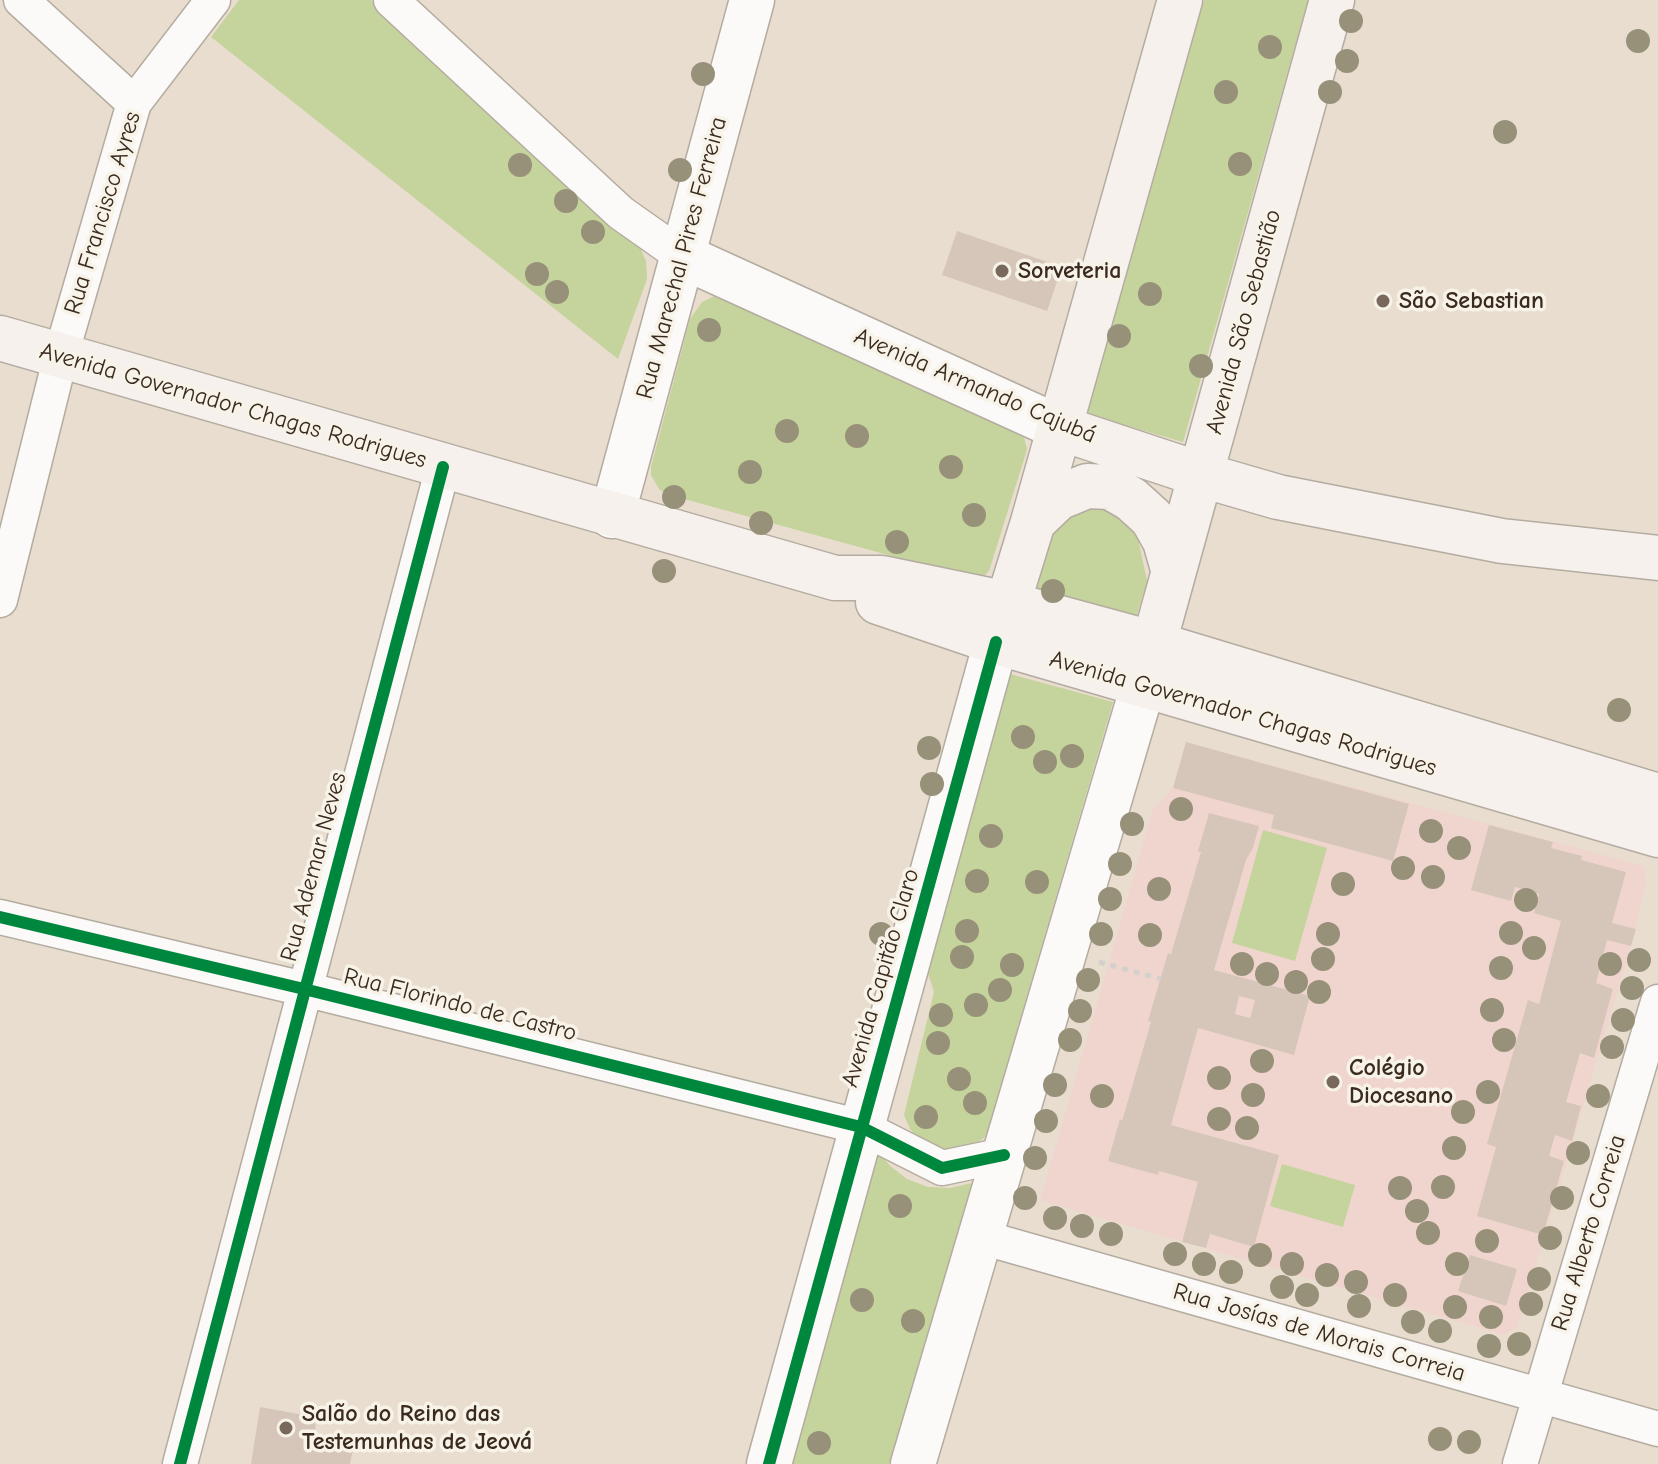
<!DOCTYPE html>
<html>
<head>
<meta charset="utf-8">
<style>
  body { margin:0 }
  canvas { display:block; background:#e8ddce }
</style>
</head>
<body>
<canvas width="1658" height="1464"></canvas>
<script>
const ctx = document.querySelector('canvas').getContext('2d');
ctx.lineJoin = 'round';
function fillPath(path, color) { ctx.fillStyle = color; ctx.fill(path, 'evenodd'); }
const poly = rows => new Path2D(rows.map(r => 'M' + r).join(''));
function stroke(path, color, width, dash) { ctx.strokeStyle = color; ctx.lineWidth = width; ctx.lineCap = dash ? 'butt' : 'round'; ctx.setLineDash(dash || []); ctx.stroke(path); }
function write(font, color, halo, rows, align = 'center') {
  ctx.font = font + ' "Comic Neue",sans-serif'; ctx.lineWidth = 7; ctx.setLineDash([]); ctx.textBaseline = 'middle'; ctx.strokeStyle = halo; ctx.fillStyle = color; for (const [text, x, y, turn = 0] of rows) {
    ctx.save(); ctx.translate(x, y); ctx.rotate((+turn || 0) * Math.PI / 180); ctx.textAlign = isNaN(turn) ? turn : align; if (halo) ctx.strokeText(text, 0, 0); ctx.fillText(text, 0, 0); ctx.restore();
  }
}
const built = poly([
  [1186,742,1644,866,1646,882,1631,946,1517,1328,1503,1335,1040,1200,1153,810,1173,787]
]);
const green = poly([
  [239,0,371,0,639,245,646,261,647,279,618,359,211,37],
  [1204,0,1308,0,1183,442,1086,414],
  [721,293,1023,434,1027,449,1025,456,989,571,984,576,972,578,666,494,659,489,651,475,651,467,690,319,702,302],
  [1101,503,1135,529,1139,543,1147,581,1134,624,1029,596,1041,550,1060,515],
  [1010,674,1113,702,986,1136,974,1146,946,1152,919,1140,910,1129,904,1115,934,992,927,970],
  [1263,830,1327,848,1295,961,1232,943],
  [876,1148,890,1166,907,1179,928,1187,950,1188,972,1183,889,1464,787,1464],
  [1282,1164,1355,1185,1343,1227,1270,1206]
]);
const building = poly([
  [957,231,1062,267,1047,311,942,275],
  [1186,742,1409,804,1393,861,1271,828,1274,815,1173,788],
  [1209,813,1259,826,1253,848,1246,860,1214,970,1310,996,1294,1055,1198,1028,1171,1125,1279,1155,1254,1247,1210,1234,1206,1248,1182,1242,1198,1182,1159,1171,1158,1175,1108,1161,1120,1119,1122,1121,1151,1022,1148,1021,1168,953,1171,954,1201,852,1198,851],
  [1239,996,1255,1000,1250,1018,1235,1014],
  [1489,825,1553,842,1551,848,1582,856,1581,860,1626,872,1612,923,1636,929,1631,946,1607,940,1596,983,1613,989,1594,1058,1580,1053,1566,1102,1581,1106,1572,1141,1555,1135,1549,1156,1564,1161,1543,1235,1477,1216,1496,1147,1487,1144,1528,1000,1539,1004,1561,921,1534,913,1539,894,1515,887,1511,901,1471,890],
  [1470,1255,1517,1269,1506,1306,1458,1291],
  [260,1407,315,1417,316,1438,354,1445,350,1464,251,1464]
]);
const path = poly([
  [1099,962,1161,979]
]);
const minor = poly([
  [21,0,134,103],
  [391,0,621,213,682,256],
  [0,600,61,355,134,103,213,0],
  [0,917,304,989,861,1127,942,1168,1004,1155],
  [981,1237,1658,1429],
  [180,1464,443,467],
  [1520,1464,1658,1002]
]);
const tertiary = poly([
  [682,256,1060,428],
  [612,516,752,0],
  [769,1464,996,642],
  [913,1464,1143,686]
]);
const secondary = poly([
  [0,338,835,578,882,578,1008,604,1155,644,1658,796],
  [1060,428,1202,475,1278,497,1502,541,1658,558],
  [1033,522,1058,498,1087,486,1110,487,1131,499,1152,518,1165,541,1173,569],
  [878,602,996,642,1658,835],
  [999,632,1033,522,1180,0],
  [1146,672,1332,0]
]);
const cycleway = poly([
  [0,917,304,989,861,1127,942,1168,1004,1155],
  [180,1464,443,467],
  [769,1464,996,642]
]);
const trees = [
  [1351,21],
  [1638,41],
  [1270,47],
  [1347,61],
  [703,74],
  [1226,92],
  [1330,92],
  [1505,132],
  [1240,164],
  [520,165],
  [680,170],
  [566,201],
  [593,232],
  [537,274],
  [557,292],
  [1150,294],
  [709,330],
  [1119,336],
  [1201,366],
  [787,431],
  [857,436],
  [951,467],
  [750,472],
  [674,497],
  [974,515],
  [761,523],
  [897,542],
  [664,571],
  [1053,591],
  [1619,710],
  [1023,737],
  [929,748],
  [1072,756],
  [1045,762],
  [932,784],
  [1181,809],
  [1132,824],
  [1431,831],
  [991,836],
  [1459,848],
  [1120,864],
  [1403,868],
  [1433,877],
  [977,881],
  [1037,882],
  [1343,884],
  [1159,889],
  [1110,899],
  [1526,900],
  [967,931],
  [1511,933],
  [881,934],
  [1101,934],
  [1328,934],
  [1150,935],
  [1534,948],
  [962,957],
  [1323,959],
  [1639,960],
  [1242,964],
  [1610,964],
  [1012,965],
  [1501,968],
  [1267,974],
  [1088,980],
  [1296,982],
  [1632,988],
  [1000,990],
  [1319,992],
  [976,1005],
  [1492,1010],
  [1080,1011],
  [941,1015],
  [1623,1020],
  [1070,1040],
  [1504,1040],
  [938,1043],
  [1612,1047],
  [1262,1061],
  [1219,1078],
  [959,1079],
  [1055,1085],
  [1488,1092],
  [1253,1095],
  [1102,1096],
  [1598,1096],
  [975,1103],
  [1463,1112],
  [926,1117],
  [1219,1119],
  [1046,1121],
  [1247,1128],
  [1454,1148],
  [1578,1153],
  [1035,1158],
  [1443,1187],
  [1400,1188],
  [1025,1198],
  [1562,1198],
  [900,1206],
  [1417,1211],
  [1055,1218],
  [1082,1226],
  [1428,1233],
  [1111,1234],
  [1550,1238],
  [1487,1241],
  [1175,1254],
  [1260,1255],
  [1204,1264],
  [1292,1264],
  [1457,1264],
  [1231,1272],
  [1327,1275],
  [1539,1279],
  [1356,1282],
  [1282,1287],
  [1307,1295],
  [1395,1295],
  [862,1300],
  [1531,1304],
  [1359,1306],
  [1455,1307],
  [1491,1317],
  [913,1321],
  [1413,1322],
  [1440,1331],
  [1519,1344],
  [1489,1346],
  [1440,1439],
  [1469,1442],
  [819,1443]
];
const markers = [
  [1002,271,8,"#78695c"],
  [1383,301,8,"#78695c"],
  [1333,1082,8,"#78695c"],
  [286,1428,8,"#78695c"]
];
const streetNames = [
  ["Rua Francisco Ayres",103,213,-73],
  ["Rua Marechal Pires Ferreira",682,258,-75],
  ["Avenida São Sebastião",1244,322,-75],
  ["Avenida Armando Cajubá",975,386,23],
  ["Avenida Governador Chagas Rodrigues",233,406,16],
  ["Avenida Governador Chagas Rodrigues",1243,714,16],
  ["Rua Ademar Neves",314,867,-75],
  ["Avenida Capitão Claro",881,978,-74],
  ["Rua Florindo de Castro",460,1005,14],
  ["Rua Alberto Correia",1589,1233,-73],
  ["Rua Josías de Morais Correia",1319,1333,16]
];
const poiNames = [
  ["Sorveteria",1018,271],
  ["São Sebastian",1399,301],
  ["Colégio",1349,1068],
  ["Diocesano",1349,1096],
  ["Salão do Reino das",302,1414],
  ["Testemunhas de Jeová",302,1442]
];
fillPath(built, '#f0d5cf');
fillPath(green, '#c5d39c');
fillPath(building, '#d6c6b9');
stroke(minor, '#b4aca1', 37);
stroke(tertiary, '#b4aca1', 47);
stroke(secondary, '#b4aca1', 47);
stroke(path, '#d4d0cb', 5, [6, 6]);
stroke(minor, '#fcfaf8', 34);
stroke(tertiary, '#fcfaf8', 44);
stroke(secondary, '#f6f1ed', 44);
stroke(cycleway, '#00873e', 12);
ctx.fillStyle = '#989179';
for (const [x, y] of trees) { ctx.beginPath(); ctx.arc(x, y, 12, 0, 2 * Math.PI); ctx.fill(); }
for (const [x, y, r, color] of markers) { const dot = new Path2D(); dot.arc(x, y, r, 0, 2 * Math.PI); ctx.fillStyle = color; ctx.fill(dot); stroke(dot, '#f7f3e8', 3); }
write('24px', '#3b2a1e', '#f7f3e8', streetNames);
write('bold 24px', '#3b2a1e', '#f7f3e8', poiNames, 'left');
</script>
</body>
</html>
